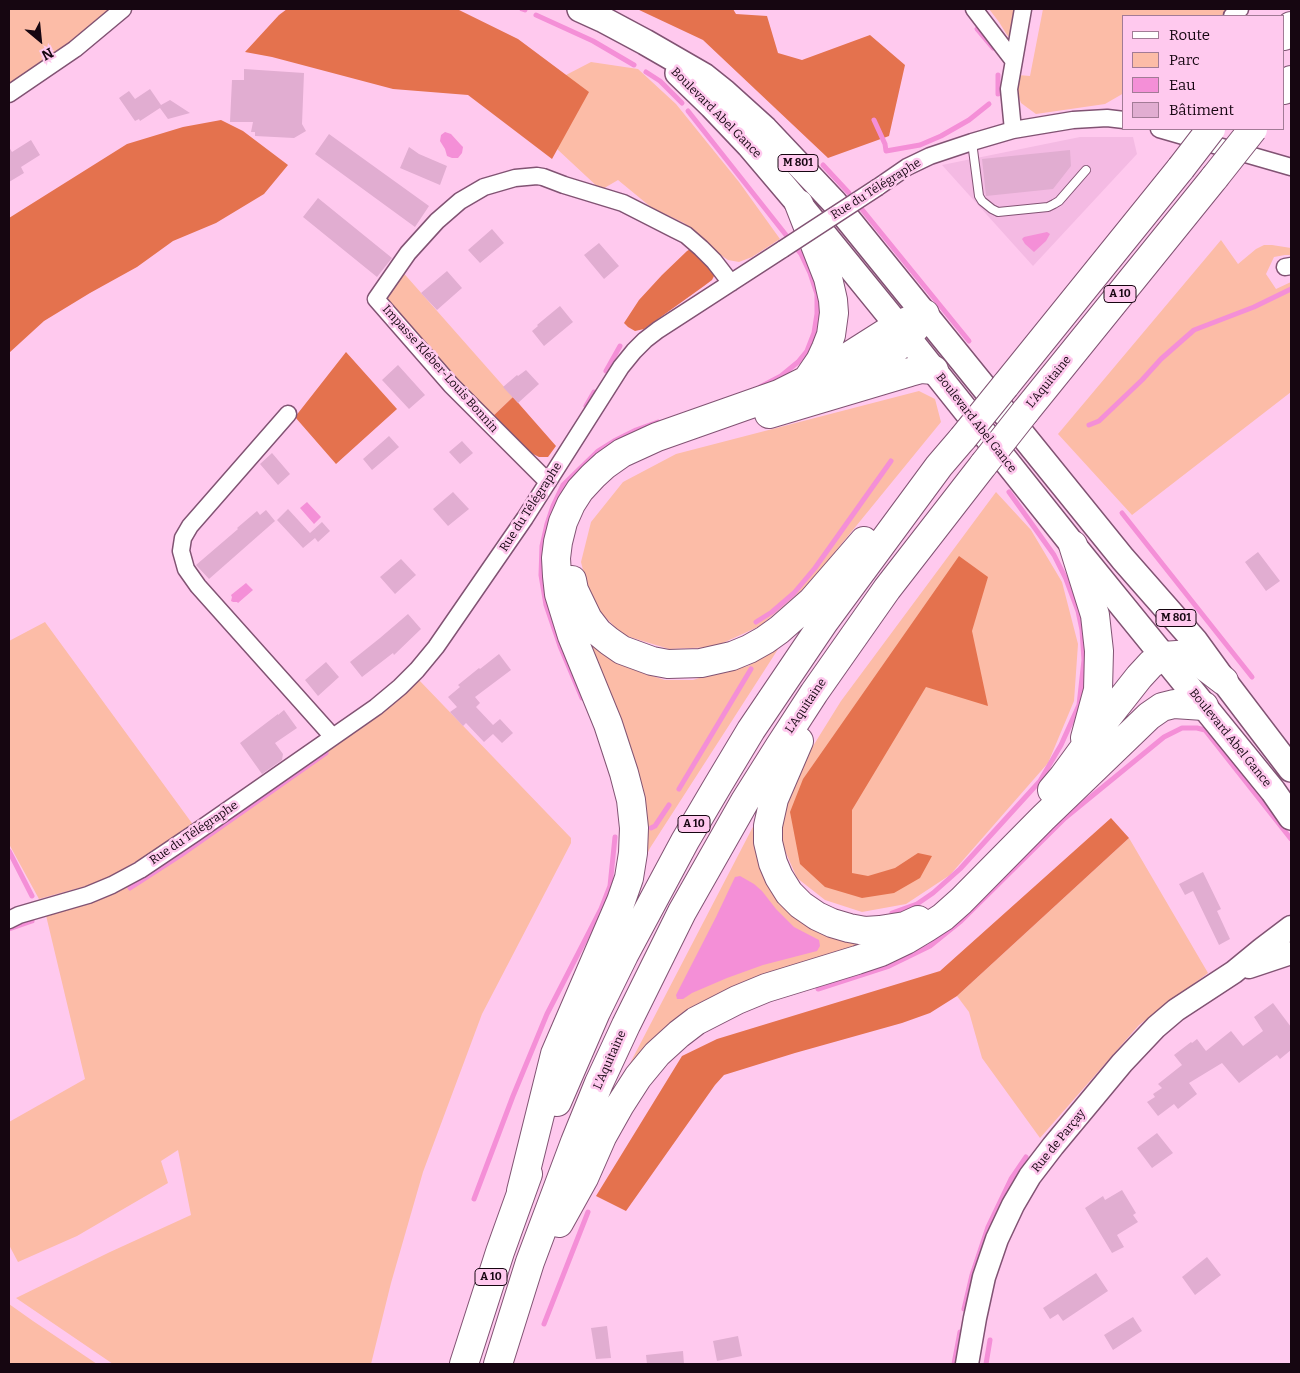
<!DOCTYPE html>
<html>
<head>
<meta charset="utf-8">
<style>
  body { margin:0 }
  #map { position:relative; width:1300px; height:1373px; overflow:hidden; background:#ffc9ee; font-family:Bitter,serif }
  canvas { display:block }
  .frame { position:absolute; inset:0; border:10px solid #160611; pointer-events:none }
  .legend { position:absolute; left:1122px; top:15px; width:162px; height:115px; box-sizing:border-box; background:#ffc9ee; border:1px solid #a27b96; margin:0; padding:6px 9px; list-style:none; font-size:15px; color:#160611 }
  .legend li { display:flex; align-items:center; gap:10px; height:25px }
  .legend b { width:25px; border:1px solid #a27b96 }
  .north { position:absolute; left:15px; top:15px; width:50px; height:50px; -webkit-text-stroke:4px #ffc9ee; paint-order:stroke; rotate:152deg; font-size:14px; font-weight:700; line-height:20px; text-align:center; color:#160611 }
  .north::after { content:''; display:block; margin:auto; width:18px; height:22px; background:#160611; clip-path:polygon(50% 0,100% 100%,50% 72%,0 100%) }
</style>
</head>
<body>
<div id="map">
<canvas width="1300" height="1373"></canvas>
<div class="frame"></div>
<ul class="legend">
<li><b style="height:6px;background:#fff"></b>Route</li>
<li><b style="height:14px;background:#fcbca7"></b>Parc</li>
<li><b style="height:14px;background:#f48fd7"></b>Eau</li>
<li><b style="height:14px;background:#e1add1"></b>Bâtiment</li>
</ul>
<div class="north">N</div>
</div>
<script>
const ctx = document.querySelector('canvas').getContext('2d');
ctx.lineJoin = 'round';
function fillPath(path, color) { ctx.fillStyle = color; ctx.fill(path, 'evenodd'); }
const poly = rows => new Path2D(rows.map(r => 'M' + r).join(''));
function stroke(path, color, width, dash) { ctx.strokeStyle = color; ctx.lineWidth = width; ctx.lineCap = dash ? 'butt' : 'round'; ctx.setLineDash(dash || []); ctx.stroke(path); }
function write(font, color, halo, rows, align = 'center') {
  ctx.font = font + ' Bitter,serif'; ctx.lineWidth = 5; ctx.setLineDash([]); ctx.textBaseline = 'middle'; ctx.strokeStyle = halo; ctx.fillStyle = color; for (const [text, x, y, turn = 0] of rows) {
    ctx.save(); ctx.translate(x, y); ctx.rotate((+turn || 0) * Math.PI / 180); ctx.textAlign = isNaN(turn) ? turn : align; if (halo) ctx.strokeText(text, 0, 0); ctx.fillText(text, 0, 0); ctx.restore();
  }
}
const built = poly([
  [1080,137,1133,137,1137,154,1033,266,942,165]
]);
const green = poly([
  [9,9,118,9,9,90],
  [989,9,1017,9,1010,38,1007,35,999,22],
  [1043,9,1228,9,1221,16,1124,16,1124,93,1105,104,1036,114,1021,103,1017,91,1018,75,1030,76],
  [591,62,638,69,676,104,739,182,780,239,752,257,739,262,728,260,718,253,684,223,652,208,618,180,601,190,557,149,566,75],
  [1221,240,1238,264,1256,249,1264,245,1272,245,1291,248,1291,255,1285,255,1274,257,1266,274,1276,289,1291,282,1291,392,1132,515,1058,434],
  [400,269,513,397,491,418,385,297],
  [919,391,935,399,941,422,808,585,760,626,714,647,669,649,623,635,591,603,581,562,591,522,623,482,676,454],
  [996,492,1031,530,1062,582,1078,644,1074,701,1048,763,950,875,906,904,862,912,825,900,797,878,782,844,780,811,795,775,841,701],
  [45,622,194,826,104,881,39,899,9,844,9,641],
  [584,630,611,658,643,673,665,680,693,680,715,673,748,666,782,643,650,848,644,861],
  [418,679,571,838,571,843,482,1014,423,1172,391,1283,371,1364,113,1364,16,1298,110,1252,191,1215,178,1150,161,1161,168,1183,77,1236,18,1262,9,1245,9,1122,85,1079,44,907,102,895],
  [757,819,772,884,889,938,749,981,704,1001,660,1033,624,1075],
  [1129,838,1208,973,1139,1025,1040,1138,982,1058,969,1012,957,996],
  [9,1304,33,1321,97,1364,9,1364]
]);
const forest = poly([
  [287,9,457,9,518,39,589,92,552,159,468,95,393,89,272,57,245,52,279,15],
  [637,9,733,9,736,14,767,16,778,53,802,60,870,35,905,65,889,136,828,158,703,40],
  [221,120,243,131,288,165,264,194,216,223,173,241,137,267,90,293,44,321,9,353,9,218,127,144,183,127],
  [692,248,715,272,714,276,712,280,704,286,644,329,635,331,628,327,624,323,639,300,662,275,687,251],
  [346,352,397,409,336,464,295,417],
  [513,397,556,446,548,457,539,457,527,451,491,418],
  [959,556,988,577,972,631,988,706,926,687,852,810,852,873,868,876,895,868,918,853,932,856,920,878,894,893,862,898,825,887,800,864,790,812,803,779],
  [1111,818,1129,838,957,996,930,1013,902,1023,795,1053,724,1075,715,1085,626,1211,596,1196,682,1056,717,1039,940,971]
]);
const water = poly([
  [445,132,451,134,461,145,463,147,462,153,458,158,452,158,447,156,445,149,440,141,441,135],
  [1047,232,1050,234,1046,241,1034,252,1025,244,1022,239,1024,237],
  [307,502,321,517,314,524,300,508],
  [246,583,253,590,238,603,237,602,233,602,231,601,232,597,231,595],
  [740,876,754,884,762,891,776,909,794,927,819,940,820,946,817,951,763,965,727,978,692,993,683,999,677,999,676,995,716,917,735,877]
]);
const stream = poly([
  [522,9,525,10],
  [536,15,593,41,634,65],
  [977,29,993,48],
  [646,72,660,81,682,103],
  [998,75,998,94],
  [688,111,801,254,810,273,817,294,817,314,814,333,807,351,798,362,781,376,760,387],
  [874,120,885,144,886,151,920,145,941,136,969,120,989,104],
  [823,165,849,193],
  [860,207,969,341],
  [606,371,620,346],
  [586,406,594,392],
  [1089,425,1099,421,1142,380,1161,359,1194,330,1254,307,1291,289],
  [1122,513,1252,677],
  [756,622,772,612,794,593,815,568,891,461],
  [582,698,560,646,546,605,541,575,542,546,547,524,553,506,563,485,598,451,614,441,636,430,658,422],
  [679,789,751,669],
  [651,828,655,826,669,805],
  [9,851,32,896],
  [130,888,181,855,326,753],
  [892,913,917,904,933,893,960,869,1040,781,1061,745,1079,705,1084,660,1082,630,1078,611,1066,579,1054,555,1009,492],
  [9,929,32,921],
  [818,989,889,966,930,946,961,921,1065,818,1164,737,1182,728,1197,728,1205,730,1291,839],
  [474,1199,513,1096,547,1014,601,909,610,886,615,837],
  [964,1309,972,1275,988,1227,1011,1179,1026,1157],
  [544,1324,588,1212],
  [954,1364,960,1332],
  [986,1364,990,1340]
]);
const building = poly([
  [244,69,304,73,302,124,306,131,294,138,255,136,255,132,251,132,253,122,230,122,232,80,244,80],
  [150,89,161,105,170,100,190,113,168,119,160,108,140,121,139,119,135,121,119,98,129,91,135,99],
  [329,134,429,206,415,227,315,154],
  [31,140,40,155,21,167,24,173,9,182,9,147,12,152],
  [409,147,419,154,447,166,440,185,400,168],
  [1070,150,1071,166,1053,189,986,196,982,159],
  [318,198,392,258,377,277,303,217],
  [492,229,504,243,480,263,468,250],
  [599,243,619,266,604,279,584,255],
  [447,271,462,288,437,310,421,293],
  [560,306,573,322,544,346,532,331,538,326,537,325],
  [398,365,425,395,409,409,382,380],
  [526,370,539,384,518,403,503,387,517,375,518,376],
  [389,436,399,447,372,470,363,459],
  [462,441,473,453,460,464,449,452],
  [272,453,290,474,278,485,260,464],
  [453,492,469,509,448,526,433,509],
  [288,509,310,533,322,522,330,531,318,542,315,538,303,548,277,520],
  [266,510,275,521,209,579,196,565,238,529,237,528,257,511,260,515],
  [1258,552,1280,581,1266,591,1245,562],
  [401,559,416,575,395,594,380,577],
  [408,614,421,629,394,655,393,653,362,677,350,662,380,638],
  [499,654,511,670,475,697,480,703,476,707,493,725,500,719,513,733,502,743,493,734,484,742,466,723,463,726,450,712,457,707,448,697,460,687,458,685,479,668,480,669],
  [326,662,339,677,318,696,305,680],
  [284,710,297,728,275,743,283,754,282,760,262,774,240,743,278,714,278,715],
  [1203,872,1221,909,1217,911,1230,939,1219,945,1193,891,1185,895,1179,884],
  [1273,1003,1291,1027,1291,1050,1280,1059,1277,1055,1239,1083,1222,1063,1189,1083,1197,1094,1178,1109,1174,1104,1158,1116,1147,1102,1155,1097,1153,1094,1162,1088,1158,1084,1182,1065,1174,1055,1191,1042,1192,1043,1197,1039,1206,1051,1231,1031,1243,1046,1263,1031,1254,1017],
  [1157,1133,1173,1153,1152,1168,1137,1148],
  [1122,1190,1136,1213,1133,1215,1138,1222,1117,1235,1124,1247,1112,1253,1085,1208,1103,1196,1105,1200],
  [1207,1257,1221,1275,1195,1295,1182,1277],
  [1096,1273,1108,1291,1063,1321,1058,1314,1050,1319,1043,1308],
  [1133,1317,1142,1331,1113,1350,1104,1335],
  [607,1326,611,1358,596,1359,591,1328],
  [738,1336,742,1356,717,1361,713,1341],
  [683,1351,684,1364,647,1364,646,1355]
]);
const lane = poly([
  [972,142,979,196,982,201,992,209,998,212,1048,207,1054,204,1059,201,1086,170]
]);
const street = poly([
  [974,9,1013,60],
  [1232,16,1240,9],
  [9,94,75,49,123,9],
  [1159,129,1291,167],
  [1013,130,1009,89,1023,9],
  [878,187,907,167,930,156,972,142,1013,130,1073,120,1107,118,1124,120],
  [1285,267,1291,266],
  [288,414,190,526,183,538,181,551,186,569,198,586,333,737],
  [548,482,451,385,376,299,408,253,437,221,460,201,484,187,515,178,537,176,543,177,564,185,623,203,674,229,686,235,701,248,714,261,731,283],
  [9,920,19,915,88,895,112,885,140,870,195,833,376,707,400,687,417,670,436,647,525,518,621,367,634,351,645,340,658,330,783,249]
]);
const secondary = poly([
  [1249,967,1291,953],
  [967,1364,975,1318,984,1277,997,1239,1013,1205,1030,1176,1053,1146,1122,1063,1156,1027,1176,1010,1234,972,1262,949,1291,927]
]);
const primary = poly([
  [580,9,602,19,645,42,704,76,724,92,765,129,834,202,1123,559,1195,641,1224,681,1291,769],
  [678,73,712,106,749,145,799,204,908,338,1073,545,1273,791,1291,817]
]);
const highway = poly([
  [1284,36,1291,26],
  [1284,90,1291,80],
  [799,204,828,278,833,300,834,313,831,335,826,348,820,361,807,380],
  [852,383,901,344,916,327,923,317],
  [1005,386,1181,168],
  [1025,412,1215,177],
  [769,414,910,372,921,369,934,370],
  [1073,545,1095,615,1099,651,1098,690,1085,738],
  [572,580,574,590,588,619,598,632,609,641,622,650,652,661,668,664,701,663,732,656,749,649,765,640,779,630,812,601,864,541],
  [799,741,774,799,768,826,768,842,773,863,779,877,789,893,801,905,817,916,832,923,849,928,865,931,880,930,905,926,918,920],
  [1052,790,1063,777,1098,729,1139,677,1151,664,1163,656,1177,655,1189,656,1199,662,1224,681],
  [557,1102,596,1012,624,955,685,841,718,785,751,730,824,622,939,466,963,438],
  [521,1191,555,1054,621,901,629,878,633,853,634,828,631,800,624,773,608,724,572,636,559,594,557,576,556,558,558,542,563,522,571,504,580,490,593,476,605,465,622,453,657,437,779,394,827,370,898,325,925,314],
  [559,1223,584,1178,602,1137,620,1105,638,1077,657,1054,679,1034,696,1021,737,1000,766,988,857,960,881,952,906,940,926,928,943,917,961,901,1043,818,1149,716,1162,707,1174,704,1204,706],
  [464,1364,500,1252,528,1174],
  [498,1364,530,1262,575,1142,599,1083,626,1025,682,912,745,801,779,747,814,693,887,589,984,464]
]);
const streetBridge = poly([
  [783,249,878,187]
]);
const highwayBridge = poly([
  [1181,168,1211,129],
  [1215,177,1253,129],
  [963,438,1005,386],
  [984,464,1025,412]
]);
const shields = [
  [798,163,40],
  [1120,294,32],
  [1176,618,40],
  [694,824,32],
  [491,1277,32]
];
const shieldNames = [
  ["M 801",798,163],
  ["A 10",1120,294],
  ["M 801",1176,618],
  ["A 10",694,824],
  ["A 10",491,1277]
];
const streetNames = [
  ["Boulevard Abel Gance",716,113,45],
  ["Rue du Télégraphe",876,189,-32],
  ["Impasse Kléber-Louis Bonnin",440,369,48],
  ["L'Aquitaine",1049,382,-51],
  ["Boulevard Abel Gance",976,423,52],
  ["Rue du Télégraphe",531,507,-57],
  ["L'Aquitaine",806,706,-56],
  ["Boulevard Abel Gance",1230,738,51],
  ["Rue du Télégraphe",194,833,-34],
  ["L'Aquitaine",610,1060,-66],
  ["Rue de Parçay",1059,1141,-51]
];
fillPath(built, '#f4bae3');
fillPath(green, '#fcbca7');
fillPath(forest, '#e4724e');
fillPath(water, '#f48fd7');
stroke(stream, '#f48fd7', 5);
fillPath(building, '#e1add1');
stroke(lane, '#815373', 10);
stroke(street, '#815373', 19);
stroke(secondary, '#815373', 25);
stroke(primary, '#815373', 28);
stroke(highway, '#815373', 30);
stroke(lane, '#fff', 8);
stroke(street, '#fff', 16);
stroke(secondary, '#fff', 22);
stroke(primary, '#fff', 25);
stroke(highway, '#fff', 28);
stroke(streetBridge, '#815373', 19, []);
stroke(highwayBridge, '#815373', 30, []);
stroke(streetBridge, '#fff', 16);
stroke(highwayBridge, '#fff', 28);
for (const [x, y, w] of shields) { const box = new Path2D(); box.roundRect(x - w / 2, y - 8.5, w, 17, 4); ctx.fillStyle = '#ffc9ee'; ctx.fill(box); stroke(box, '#160611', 1); }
write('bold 11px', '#160611', null, shieldNames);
write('12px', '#160611', '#ffc9ee', streetNames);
</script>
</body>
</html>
